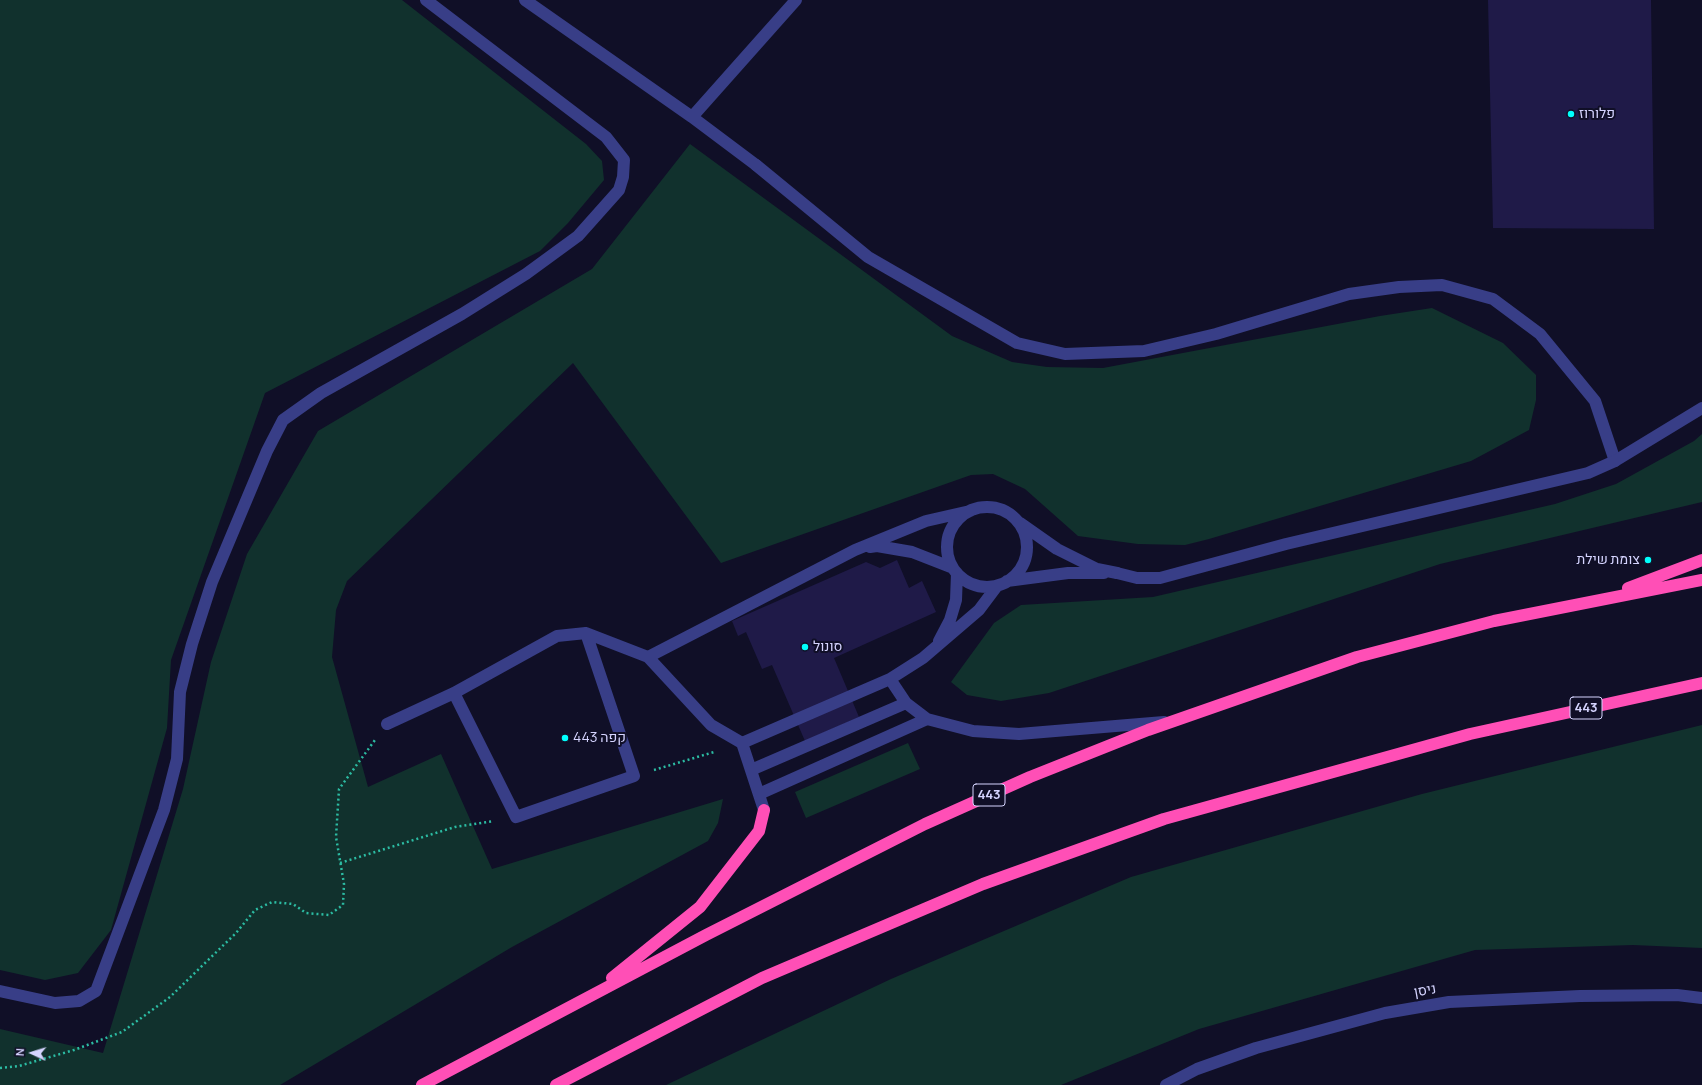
<!DOCTYPE html>
<html>
<head>
<meta charset="utf-8">
<style>
  body { margin:0 }
  #map { position:relative; width:1702px; height:1085px; overflow:hidden; background:#100f27; font-family:Manrope,sans-serif }
  canvas { display:block }
  .north { position:absolute; left:12px; top:1033px; width:40px; height:40px; -webkit-text-stroke:3px #100f27; paint-order:stroke; rotate:274deg; font-size:11px; font-weight:700; line-height:16px; text-align:center; color:#d5d4ff }
  .north::after { content:''; display:block; margin:auto; width:14px; height:18px; background:#d5d4ff; clip-path:polygon(50% 0,100% 100%,50% 72%,0 100%) }
</style>
</head>
<body>
<div id="map">
<canvas width="1702" height="1085"></canvas>
<div class="north">N</div>
</div>
<script>
const ctx = document.querySelector('canvas').getContext('2d');
ctx.lineJoin = 'round';
function fillPath(path, color) { ctx.fillStyle = color; ctx.fill(path, 'evenodd'); }
const poly = rows => new Path2D(rows.map(r => 'M' + r).join(''));
function stroke(path, color, width, dash) { ctx.strokeStyle = color; ctx.lineWidth = width; ctx.lineCap = dash ? 'butt' : 'round'; ctx.setLineDash(dash || []); ctx.stroke(path); }
function write(font, color, halo, rows, align = 'center') {
  ctx.font = font + ' Manrope,Heebo,sans-serif'; ctx.lineWidth = 4; ctx.setLineDash([]); ctx.textBaseline = 'middle'; ctx.strokeStyle = halo; ctx.fillStyle = color; for (const [text, x, y, turn = 0] of rows) {
    ctx.save(); ctx.translate(x, y); ctx.rotate((+turn || 0) * Math.PI / 180); ctx.textAlign = isNaN(turn) ? turn : align; if (halo) ctx.strokeText(text, 0, 0); ctx.fillText(text, 0, 0); ctx.restore();
  }
}
const green = poly([
  [0,0,402,0,586,144,602,161,604,180,568,223,540,251,265,393,171,660,167,728,111,930,78,973,45,980,0,970],
  [690,144,952,336,1012,362,1047,367,1103,368,1380,316,1432,308,1503,343,1536,375,1536,400,1529,430,1471,461,1209,539,1185,545,1138,544,1078,536,1025,489,993,474,971,475,721,563,573,363,347,581,336,610,332,657,368,787,441,754,492,869,723,799,718,823,708,841,512,947,280,1085,0,1085,0,1029,103,1053,183,789,211,662,247,554,318,431,592,269],
  [1702,434,1702,502,1440,564,1049,693,1001,701,967,695,951,682,994,623,1021,605,1153,597,1555,504,1616,484,1694,441],
  [1702,725,1702,948,1633,945,1475,950,1199,1029,1061,1085,666,1085,891,979,1131,877,1422,794],
  [908,743,920,769,806,818,795,792]
]);
const building = poly([
  [1488,0,1651,0,1654,229,1493,228],
  [897,560,909,588,922,581,936,612,834,658,859,717,805,741,772,665,762,669,746,632,738,636,732,621,866,562,880,568]
]);
const path = poly([
  [654,770,714,752],
  [340,863,455,827,494,821],
  [0,1068,19,1066,74,1050,122,1032,170,997,236,933,255,910,272,902,293,904,306,913,329,915,343,905,344,884,336,837,339,789,375,740]
]);
const lane = poly([
  [756,165,868,257,1017,343,1065,354,1144,351,1216,334,1349,294,1399,287,1442,285,1493,299,1540,334,1595,401,1615,461],
  '947 547a40 40 0 1 1 80 0a40 40 0 1 1-80 0Z',
  [1020,523,1057,549,1097,569,1117,573],
  [870,547,877,546,912,552,953,568],
  [1007,581,1068,573,1104,573],
  [939,641,950,620,956,600,957,573],
  [890,679,923,658,979,610,997,586],
  [454,693,516,817,634,776,586,633],
  [387,724,454,693,557,636,586,633,648,657],
  [742,743,711,725,648,657,855,550,926,521,970,511],
  [751,770,906,703],
  [759,794,927,719],
  [764,810,742,743,890,679,906,703,927,719,973,731,1019,734,1164,722],
  [0,991,55,1003,79,1001,96,991,164,810,177,759,180,692,192,644,212,582,267,451,283,420,321,393,462,314,526,274,578,236,619,190,623,177,624,160,606,137,426,0]
]);
const street = poly([
  [525,0,692,117,756,165],
  [692,117,796,0],
  [1117,573,1137,578,1160,578,1286,544,1588,473,1615,461,1702,408],
  [1166,1085,1197,1069,1256,1048,1385,1013,1449,1002,1580,996,1677,995,1702,998]
]);
const highway = poly([
  [1628,588,1702,560],
  [612,978,700,907,759,831,764,810],
  [422,1085,706,935,925,824,1030,777,1148,730,1357,657,1494,621,1702,580],
  [556,1085,762,978,983,884,1164,819,1470,734,1702,683]
]);
const markers = [
  [1571,114,4,"#00fffd"],
  [1648,560,4,"#00fffd"],
  [805,647,4,"#00fffd"],
  [565,738,4,"#00fffd"]
];
const shields = [
  [1586,708,32],
  [989,795,32]
];
const shieldNames = [
  ["443",1586,708],
  ["443",989,795]
];
const poiNames = [
  ["פלורוז",1579,114],
  ["צומת שילת",1640,560,"right"],
  ["סונול",813,647],
  ["קפה 443",573,738]
];
const streetNames = [
  ["ניסן",1425,991,-10]
];
fillPath(green, '#11312d');
fillPath(building, '#1f1a48');
stroke(path, '#2cbca3', 2.5, [2, 3]);
stroke(lane, '#383e87', 12);
stroke(street, '#383e87', 12);
stroke(highway, '#ff4fb6', 12);
for (const [x, y, r, color] of markers) { const dot = new Path2D(); dot.arc(x, y, r, 0, 2 * Math.PI); ctx.fillStyle = color; ctx.fill(dot); stroke(dot, '#100f27', 1.5); }
for (const [x, y, w] of shields) { const box = new Path2D(); box.roundRect(x - w / 2, y - 11, w, 22, 3); ctx.fillStyle = '#100f27'; ctx.fill(box); stroke(box, '#d5d4ff', 1); }
write('bold 13px', '#d5d4ff', null, shieldNames);
write('14px', '#d5d4ff', '#100f27', poiNames, 'left');
write('14px', '#d5d4ff', '#100f27', streetNames);
</script>
</body>
</html>
